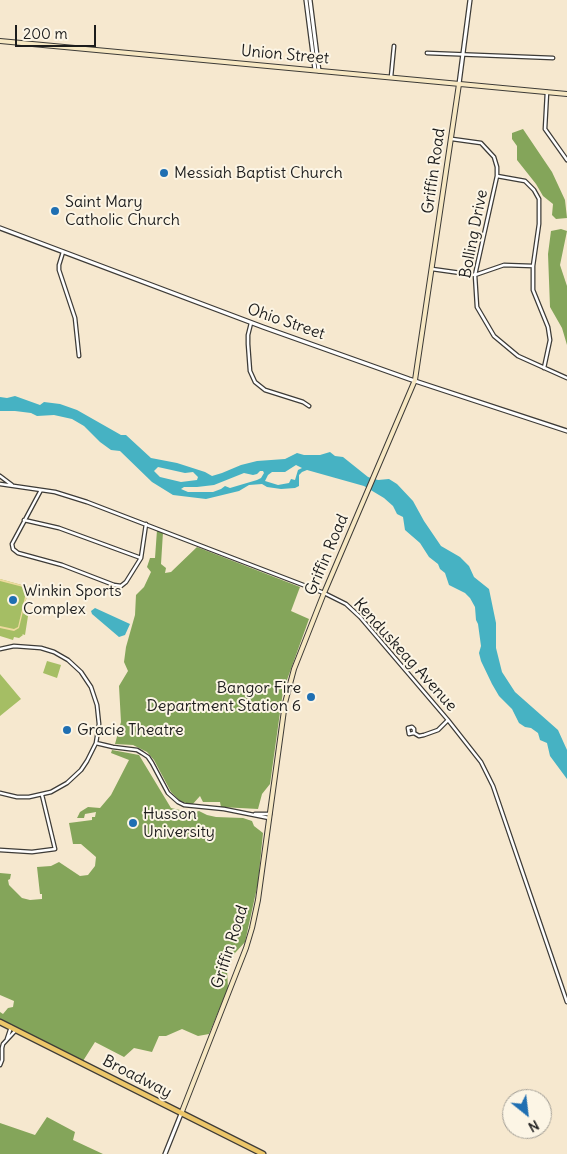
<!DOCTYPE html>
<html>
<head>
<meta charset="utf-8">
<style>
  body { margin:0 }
  #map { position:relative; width:567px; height:1154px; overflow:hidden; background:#f6e8cf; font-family:Delius,sans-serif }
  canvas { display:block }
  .north { position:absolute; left:502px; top:1089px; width:50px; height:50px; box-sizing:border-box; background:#fcf5e5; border:1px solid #a29e95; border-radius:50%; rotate:151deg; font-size:14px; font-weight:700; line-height:20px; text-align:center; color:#1c1c1c }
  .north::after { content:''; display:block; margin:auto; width:18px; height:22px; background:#1f6fb2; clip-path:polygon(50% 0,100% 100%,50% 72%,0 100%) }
  .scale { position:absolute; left:15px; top:25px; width:81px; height:22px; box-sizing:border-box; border:2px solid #1c1c1c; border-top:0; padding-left:6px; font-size:15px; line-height:18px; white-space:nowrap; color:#1c1c1c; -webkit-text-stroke:4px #fcf5e5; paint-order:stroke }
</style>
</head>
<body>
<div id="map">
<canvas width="567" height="1154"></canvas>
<div class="north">N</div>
<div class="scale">200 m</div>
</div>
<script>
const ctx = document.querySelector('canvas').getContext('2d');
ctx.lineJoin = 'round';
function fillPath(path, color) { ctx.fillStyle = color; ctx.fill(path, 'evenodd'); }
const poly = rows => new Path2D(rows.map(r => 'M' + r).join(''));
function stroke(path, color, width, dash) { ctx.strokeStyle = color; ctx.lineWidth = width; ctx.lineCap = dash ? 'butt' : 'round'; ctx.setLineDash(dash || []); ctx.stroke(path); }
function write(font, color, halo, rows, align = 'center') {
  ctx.font = font + ' Delius,sans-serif'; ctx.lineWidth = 4; ctx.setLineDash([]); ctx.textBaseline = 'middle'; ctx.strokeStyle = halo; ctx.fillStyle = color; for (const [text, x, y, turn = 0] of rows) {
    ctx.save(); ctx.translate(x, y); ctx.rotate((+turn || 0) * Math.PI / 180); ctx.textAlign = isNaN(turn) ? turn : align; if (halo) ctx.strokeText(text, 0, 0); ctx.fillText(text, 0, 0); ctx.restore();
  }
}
const green = poly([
  [0,579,29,587,23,613,28,616,25,635,22,634,23,635,19,638,14,637,13,640,0,636],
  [47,661,61,665,57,678,43,673],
  [0,674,21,699,0,716]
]);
const forest = poly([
  [523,129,552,172,565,200,567,218,556,219,552,215,553,204,543,196,536,184,517,160,517,146,512,139,512,133],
  [561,229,567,231,560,265,567,286,567,345,562,328,550,307,548,254,551,231],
  [157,530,163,532,161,564,166,568,165,573,171,572,197,547,300,587,291,611,309,619,283,691,270,784,262,794,258,809,221,807,220,802,203,802,200,796,192,805,180,801,171,792,154,760,147,752,133,745,115,744,121,722,119,686,128,671,124,662,126,647,135,615,136,595,144,587,151,572,147,567,150,558,155,558],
  [112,750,139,755,171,808,193,813,199,811,207,815,216,817,243,818,252,821,254,826,263,833,258,883,245,942,235,953,227,970,228,988,209,1034,198,1036,182,1029,166,1036,159,1036,152,1052,134,1048,124,1057,95,1042,83,1061,0,1019,0,1012,3,1014,8,1008,13,1007,14,1001,0,995,0,873,11,874,10,879,8,880,9,885,22,898,30,900,42,899,42,894,40,894,37,867,51,866,59,862,80,876,88,875,95,866,96,857,81,844,73,844,69,823,92,820,92,817,95,817,96,812,85,814,84,818,77,818,80,812,88,807,100,808,111,795,129,760,111,753],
  [47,1117,75,1132,73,1140,103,1154,0,1154,0,1123,35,1135]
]);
const sand = poly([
  [0,579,29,587,19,628,14,631,0,628,0,626,14,629,18,627,27,588,0,581]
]);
const water = poly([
  [15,396,40,405,44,402,60,404,77,410,121,435,126,435,151,458,177,463,205,472,212,476,222,473,241,465,257,461,285,459,297,453,304,455,320,455,330,452,335,456,343,457,368,477,378,480,389,479,397,484,413,501,424,521,441,546,460,557,469,566,474,577,489,589,496,623,496,648,502,672,515,692,558,730,567,750,567,779,550,756,547,743,540,740,538,733,531,728,525,727,519,723,512,709,499,696,492,684,481,661,479,653,481,646,478,624,476,620,475,607,470,598,465,593,449,585,445,573,440,569,438,564,429,557,420,543,405,530,403,517,397,514,393,506,384,498,364,486,307,470,302,472,299,475,299,486,295,488,281,489,267,487,262,484,249,485,239,491,206,499,173,495,152,482,120,451,111,450,100,442,84,426,72,419,54,415,37,416,31,413,15,411,0,411,0,397,7,398],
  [296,465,302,468,298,470,295,480,291,479,289,483,278,485,265,481,268,475,272,472,285,472],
  [158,467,185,473,193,472,198,477,197,480,181,482,160,477,154,471],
  [260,471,263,471,264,473,261,478,257,480,230,488,225,486,221,489,213,492,188,492,181,489,184,487,197,487,214,485,244,473,253,475,257,474],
  [95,608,130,624,125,635,119,637,92,614,91,611]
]);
const minor = poly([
  [427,53,553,58],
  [391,77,394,46],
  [547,92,545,129,567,160],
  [452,139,481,143,494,157,497,167,497,176,475,275,477,307,494,336,518,356,567,378],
  [497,176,525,181,534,190,539,199,539,224,533,266,533,290,548,327,550,340,544,368],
  [63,252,59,265,59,270,75,318,79,356],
  [432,269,475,275,504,265,533,266],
  [251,323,248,335,248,344,250,371,255,382,265,390,303,402,309,406],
  [0,476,12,485],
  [0,484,55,492,87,502,324,593,346,604,360,617,448,720,481,762,493,786,567,1002],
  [41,490,12,544,13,549,18,553,62,565,114,585,121,586,126,582,141,558,146,524],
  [24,520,59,528,141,558],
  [0,649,14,646,41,648,54,652,68,660,81,672,91,687,97,705,99,724,96,743,87,761,81,770,67,783,51,792,29,797,17,797,0,793],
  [414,733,409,734,408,728,412,727,414,729,414,733,419,736,424,735,438,730,448,720],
  [96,743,113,747,137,750,142,753,148,757,152,763,168,793,178,802,184,805,224,809,269,818],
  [255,814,270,814],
  [0,850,32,852,55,849,42,795],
  [7,1039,11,1027],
  [0,1065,2,1060,2,1048,3,1044,16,1030]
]);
const tertiary = poly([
  [306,0,315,70],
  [310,0,319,71],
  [459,84,470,0],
  [0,228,263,327,409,379,567,431],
  [165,1154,181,1114]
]);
const secondary = poly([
  [0,41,567,94],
  [181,1114,246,948,252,928,258,900,285,703,294,669,324,593,415,380,459,84]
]);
const primary = poly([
  [0,1022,263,1154]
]);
const markers = [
  [164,173,5,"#1f6fb2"],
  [55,211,5,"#1f6fb2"],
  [13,600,5,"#1f6fb2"],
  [311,697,5,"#1f6fb2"],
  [67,730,5,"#1f6fb2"],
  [133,823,5,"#1f6fb2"]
];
const streetNames = [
  ["Union Street",285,55,5],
  ["Griffin Road",434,171,-82],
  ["Bolling Drive",474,234,-79],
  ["Ohio Street",286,322,19],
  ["Griffin Road",327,555,-67],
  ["Kenduskeag Avenue",405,655,48],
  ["Griffin Road",230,947,-72],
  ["Broadway",137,1077,27]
];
const poiNames = [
  ["Messiah Baptist Church",174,173],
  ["Saint Mary",65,202],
  ["Catholic Church",65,220],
  ["Winkin Sports",23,591],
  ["Complex",23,609],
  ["Bangor Fire",301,688,"right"],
  ["Department Station 6",301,706,"right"],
  ["Gracie Theatre",77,730],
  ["Husson",143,814],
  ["University",143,832]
];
fillPath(green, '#a5be64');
fillPath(forest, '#84a55a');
fillPath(sand, '#eeda9e');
fillPath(water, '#46b2c3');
stroke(minor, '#3d3b37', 5);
stroke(tertiary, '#3d3b37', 5.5);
stroke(secondary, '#3d3b37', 6);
stroke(primary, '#3d3b37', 7);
stroke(minor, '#fff', 2.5);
stroke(tertiary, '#fff', 3);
stroke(secondary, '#f7e8c3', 4);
stroke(primary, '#ecc669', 4.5);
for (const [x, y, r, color] of markers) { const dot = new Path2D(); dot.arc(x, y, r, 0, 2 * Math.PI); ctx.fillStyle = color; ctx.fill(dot); stroke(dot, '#fcf5e5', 2); }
write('16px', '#1c1c1c', '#fcf5e5', streetNames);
write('16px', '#1c1c1c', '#fcf5e5', poiNames, 'left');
</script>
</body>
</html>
